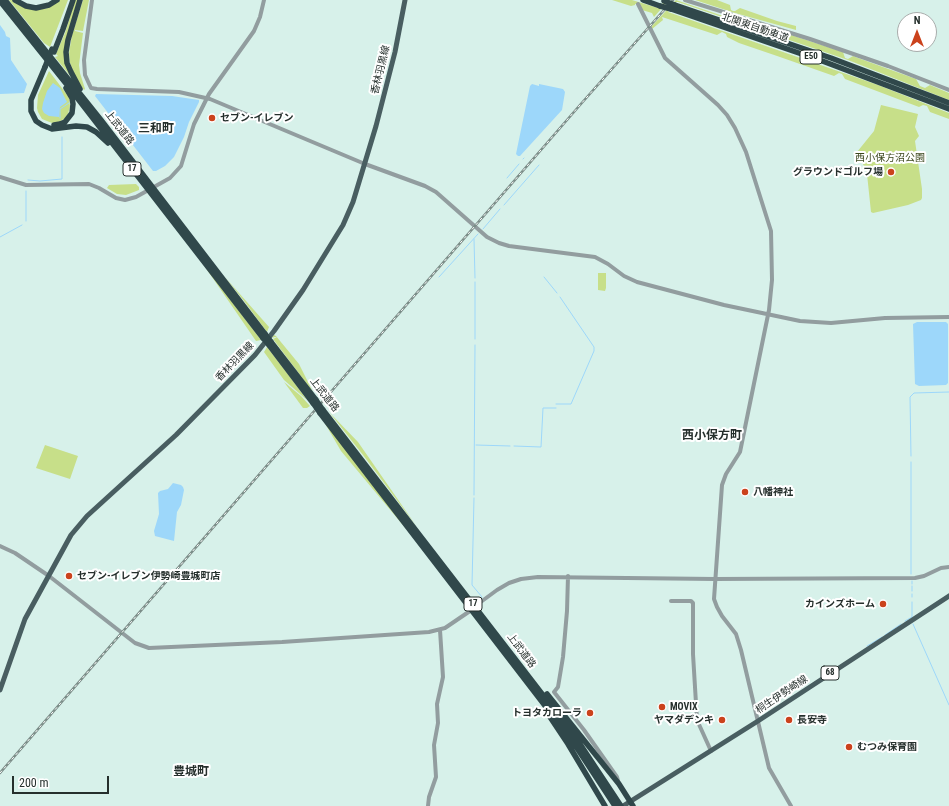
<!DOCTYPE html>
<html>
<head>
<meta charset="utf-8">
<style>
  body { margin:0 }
  #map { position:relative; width:949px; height:806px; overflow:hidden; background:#d7f1ea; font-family:"Roboto Condensed",sans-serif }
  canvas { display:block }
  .north { position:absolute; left:897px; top:12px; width:40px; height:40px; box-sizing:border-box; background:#fff; border:1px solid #a8acab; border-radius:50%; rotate:0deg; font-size:11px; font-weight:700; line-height:16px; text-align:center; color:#252f2c }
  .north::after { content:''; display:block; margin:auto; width:14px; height:18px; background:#cb421c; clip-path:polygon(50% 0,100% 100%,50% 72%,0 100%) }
  .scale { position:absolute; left:12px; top:776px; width:97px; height:18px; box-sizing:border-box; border:2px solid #252f2c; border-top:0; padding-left:5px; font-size:12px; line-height:14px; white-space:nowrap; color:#252f2c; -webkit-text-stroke:3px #fff; paint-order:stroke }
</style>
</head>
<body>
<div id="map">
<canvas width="949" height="806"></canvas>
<div class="north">N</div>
<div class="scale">200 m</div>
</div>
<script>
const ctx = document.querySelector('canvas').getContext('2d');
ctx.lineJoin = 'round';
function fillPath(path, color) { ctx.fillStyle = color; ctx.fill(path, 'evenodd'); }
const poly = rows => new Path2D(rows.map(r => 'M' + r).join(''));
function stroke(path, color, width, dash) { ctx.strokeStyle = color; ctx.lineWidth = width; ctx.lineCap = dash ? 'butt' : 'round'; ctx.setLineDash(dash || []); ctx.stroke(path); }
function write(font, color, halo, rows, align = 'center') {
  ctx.font = font + ' "Roboto Condensed","Noto Sans JP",sans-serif'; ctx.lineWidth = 4; ctx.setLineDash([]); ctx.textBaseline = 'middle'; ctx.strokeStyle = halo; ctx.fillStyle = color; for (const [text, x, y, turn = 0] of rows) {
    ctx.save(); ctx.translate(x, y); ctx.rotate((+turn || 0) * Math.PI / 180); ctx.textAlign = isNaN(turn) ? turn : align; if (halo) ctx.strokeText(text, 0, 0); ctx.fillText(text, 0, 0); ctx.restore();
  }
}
const green = poly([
  [9,0,13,0,35,10,48,8,60,0,68,0,50,47,44,43],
  [75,0,78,0,66,43,71,77,55,57,58,56,56,54,65,33],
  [83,0,89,0,83,31,75,30,75,31,83,33,79,65,80,73,85,89,84,90,76,79,70,63,69,53,72,35],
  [612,0,632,0,658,8,666,0,669,0,654,17,652,13,642,10,639,4,635,4,635,5,631,6],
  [676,0,720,15,788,34,843,52,845,58,848,59,853,56,858,58,916,79,920,86,925,88,930,85,949,93,949,100,848,60,678,2,676,2,668,12,878,85,949,113,949,119,930,112,927,106,923,105,919,107,845,79,842,74,839,73,834,76,780,57,739,43,727,37,726,34,722,32,717,35,662,17,663,20,652,29,651,27],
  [695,0,717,0,730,5,731,10,733,11,735,11,740,8,777,21,796,26,796,30,735,13],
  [49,71,65,92,69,98,70,106,68,114,64,119,59,122,52,123,42,119,38,112,37,108,38,95],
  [881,105,918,114,915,127,919,136,915,141,922,189,922,198,921,200,908,205,873,213,871,212,867,174,865,167,857,156,859,154,857,152,874,131],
  [136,184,139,187,139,190,126,195,117,194,107,188,109,185],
  [203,264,261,340,256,341],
  [598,273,606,273,606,288,605,291,598,290],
  [224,276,269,327,267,332,244,301],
  [274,335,276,336,299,364,313,392,273,339,277,337,275,337,272,338],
  [267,347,290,377,307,400,284,380,264,352],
  [284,382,301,396,310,406,307,408,303,408],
  [329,412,358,442,417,527,363,455],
  [323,420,407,530,341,451],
  [45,445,78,456,70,479,36,468]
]);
const water = poly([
  [0,25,5,32,6,36,10,38,11,60,27,84,24,93,0,94],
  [53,83,60,88,67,102,60,107,59,117,49,116,44,113,42,109,43,103,47,91],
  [532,84,539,86,539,84,563,89,565,92,562,110,520,156,518,156,516,154,530,86],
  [96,94,172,96,199,100,199,102,189,122,184,137,174,157,165,166,156,171,153,171,95,96],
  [917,322,946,322,948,324,948,383,946,385,919,386,915,384,913,324],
  [173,483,181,485,183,487,184,490,181,505,177,512,174,541,155,536,154,531,159,514,158,493,160,491,168,489]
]);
const stream = poly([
  [60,118,60,109,69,103],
  [523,159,524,158],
  [507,178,519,164],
  [28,180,40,181,62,179,62,137],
  [26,191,26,221],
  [504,205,539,165],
  [483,229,500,209],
  [0,237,22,225],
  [474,239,475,278],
  [439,277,478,234],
  [544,277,557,293],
  [475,282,475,339],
  [556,404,571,404,594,351,594,347,560,297],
  [476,445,510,446],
  [514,446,541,447,543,408,556,408],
  [911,456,910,397,914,393,949,392],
  [911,462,911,574],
  [474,495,475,345],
  [474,498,472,585,482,597],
  [912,581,912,584],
  [912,586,912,591],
  [912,594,912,597],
  [905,621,912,617,912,602],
  [913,624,949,705],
  [885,635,901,624],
  [867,646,882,637]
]);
const minor = poly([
  [92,0,84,60,85,75,91,88,97,89,179,92,210,99,365,164,425,186,436,192,487,237,499,243,509,246,595,257,608,264,624,276,637,282,724,305,800,321,831,323,885,318,949,317],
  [685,0,810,39,888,66,949,90],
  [638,4,665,58,718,105,727,115,735,128,746,152,771,231,772,280,769,310,740,452,726,474,722,485,714,599,717,607,722,616,736,634,741,650,769,768,791,806],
  [0,177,26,185,89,184,99,188,116,198,125,200,136,197,170,178,181,166,194,124,209,94,254,31,260,17,264,0],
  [0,546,15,553,49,576,135,643,149,648,282,642,429,632,445,628,470,611],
  [568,576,567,611,563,657,558,687,554,692,584,730,617,777,619,784],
  [671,601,691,601,693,603,693,654,697,720,711,751],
  [478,604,497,590,509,583,521,579,538,577,715,579,915,578,924,576,941,568,949,567],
  [428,806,429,797,436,777,434,745,438,723,437,704,443,677,440,630]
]);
const major = poly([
  [0,690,25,619,71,535,87,516,176,435,255,355,274,331,303,290,343,225,353,202,376,126,395,52,405,0],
  [623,806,758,721,949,596]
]);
const highway = poly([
  [5,0,101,120,265,334],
  [15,0,26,6,36,8,49,5,57,0],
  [80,0,68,40,66,52,67,63,71,72,80,89],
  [643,0,660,6],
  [0,1,68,86,263,338],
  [675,5,831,58,949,103],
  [671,9,825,62,949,109],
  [54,52,63,29,73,0],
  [45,67,31,100,31,111,36,121,42,125,52,129,76,126,87,127,96,132,108,143],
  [54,125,60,124,65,122,72,113,73,104,72,98,66,88],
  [271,342,316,400],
  [269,345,313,403],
  [323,410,576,738,621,806],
  [320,413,573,742,615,806],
  [547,694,619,784,633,806],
  [548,714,568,744,605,806]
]);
const rail = poly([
  [0,773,580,105,673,0]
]);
const highwayBridge = poly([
  [664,1,675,5],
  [660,6,671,9],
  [45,67,52,49],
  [265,334,271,342],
  [263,338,269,345],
  [316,400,323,410],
  [313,403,320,413]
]);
const markers = [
  [212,118,4,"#cb421c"],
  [891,172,4,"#cb421c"],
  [745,492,4,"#cb421c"],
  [69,576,4,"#cb421c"],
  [883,604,4,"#cb421c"],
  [662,707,4,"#cb421c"],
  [590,713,4,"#cb421c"],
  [722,720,4,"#cb421c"],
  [789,720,4,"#cb421c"],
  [849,747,4,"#cb421c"]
];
const shields = [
  [811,57,22],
  [132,169,18],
  [473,604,18],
  [830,673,18]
];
const shieldNames = [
  ["E50",811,57],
  ["17",132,169],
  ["17",473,604],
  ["68",830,673]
];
const streetNames = [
  ["北関東自動車道",755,28,19],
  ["香林羽黒線",381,70,-76],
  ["上武道路",119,128,52],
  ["香林羽黒線",235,362,-46],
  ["上武道路",324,395,52],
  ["上武道路",521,651,53],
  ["桐生伊勢崎線",782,695,-34]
];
const poiNames = [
  ["セブン-イレブン",220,118],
  ["グラウンドゴルフ場",883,172,"right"],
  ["八幡神社",753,492],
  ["セブン-イレブン伊勢崎豊城町店",77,576],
  ["カインズホーム",875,604,"right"],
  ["MOVIX",670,707],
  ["トヨタカローラ",582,713,"right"],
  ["ヤマダデンキ",714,720,"right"],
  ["長安寺",797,720],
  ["むつみ保育園",857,747]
];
const parkNames = [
  ["西小保方沼公園",890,158]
];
const quarterNames = [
  ["三和町",156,129],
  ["西小保方町",712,436],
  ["豊城町",191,772]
];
fillPath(green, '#c7df89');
fillPath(water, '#9dd7fa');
stroke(stream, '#9dd7fa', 1);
stroke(minor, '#929d9f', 4);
stroke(major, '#495e61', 5);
stroke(highway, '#30484b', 5.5);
stroke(rail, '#7b8d88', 2.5);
stroke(rail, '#fff', 1, [3]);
stroke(highwayBridge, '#30484b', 5.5);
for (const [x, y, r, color] of markers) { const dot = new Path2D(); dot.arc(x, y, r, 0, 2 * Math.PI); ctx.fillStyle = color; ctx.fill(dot); stroke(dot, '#fff', 1.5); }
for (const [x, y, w] of shields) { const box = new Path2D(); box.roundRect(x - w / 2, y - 7, w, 14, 3); ctx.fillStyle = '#fff'; ctx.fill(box); stroke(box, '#252f2c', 1); }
write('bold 9px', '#252f2c', null, shieldNames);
write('10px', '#252f2c', '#fff', streetNames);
write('bold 10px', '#252f2c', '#fff', poiNames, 'left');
write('10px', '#3a451c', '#fff', parkNames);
write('bold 12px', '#252f2c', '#fff', quarterNames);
</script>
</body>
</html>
